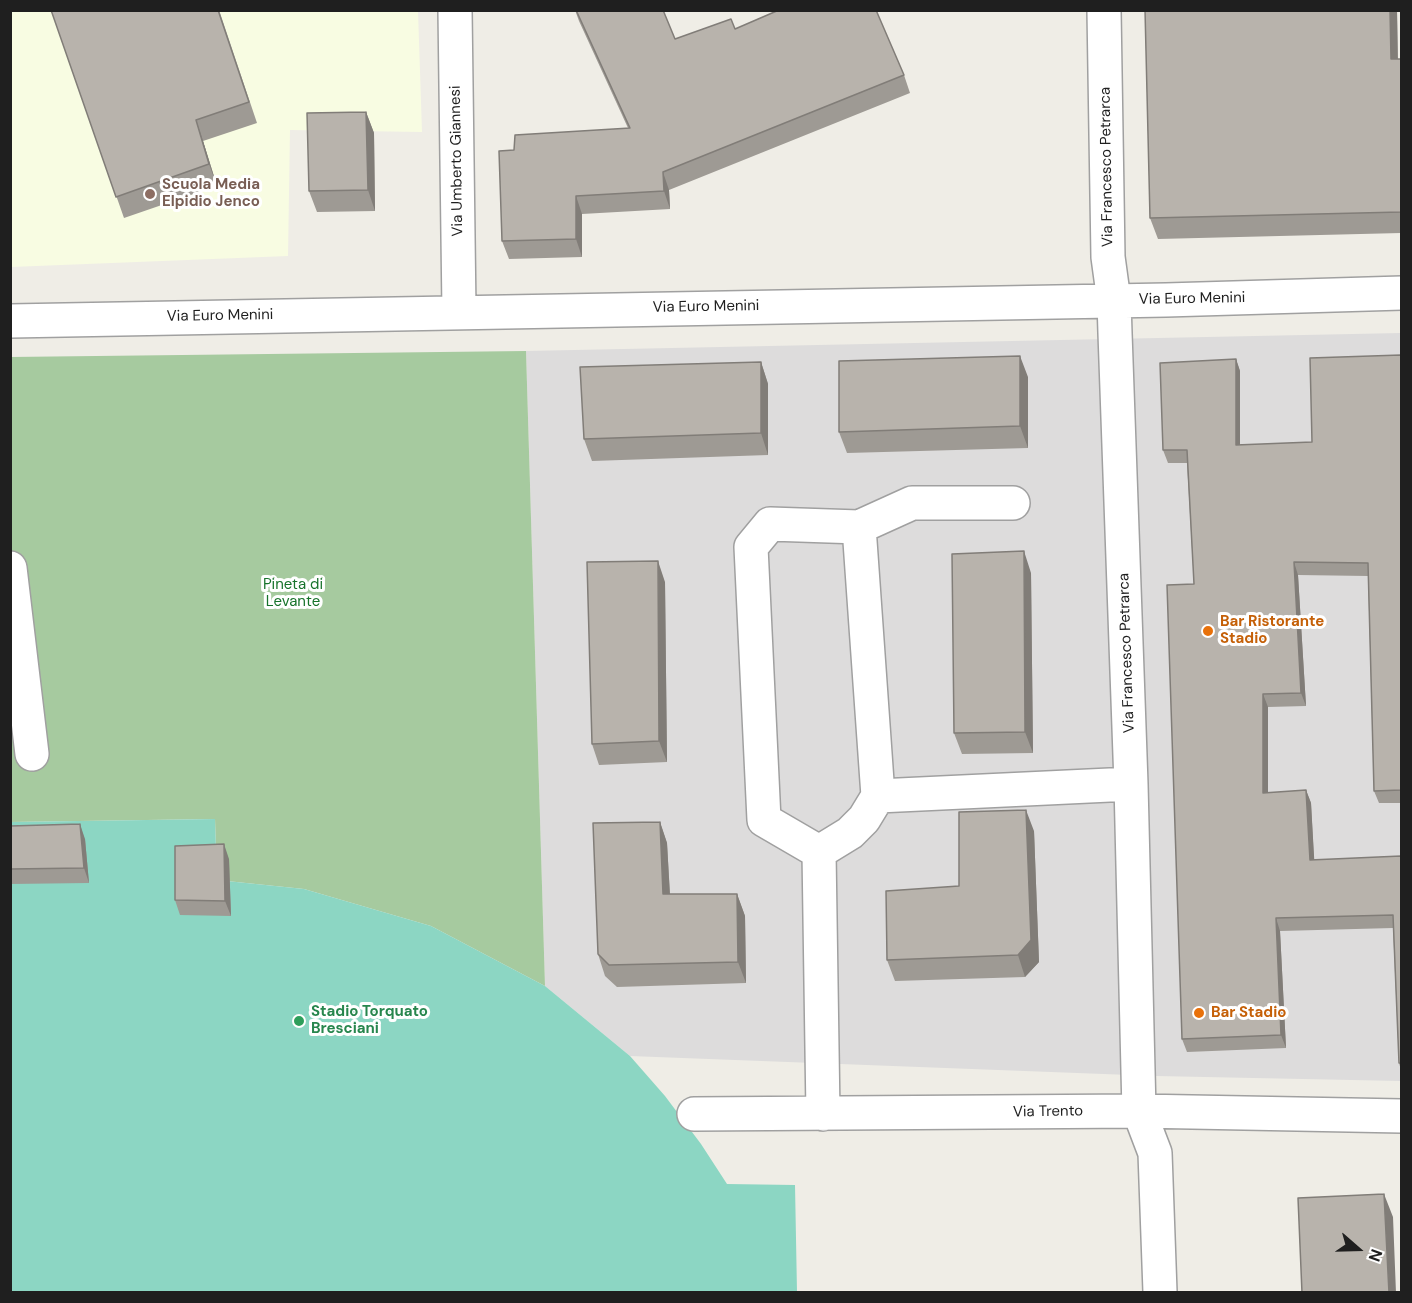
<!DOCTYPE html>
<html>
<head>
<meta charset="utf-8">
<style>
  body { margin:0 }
  #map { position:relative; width:1412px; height:1303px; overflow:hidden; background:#efede6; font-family:"DM Sans",sans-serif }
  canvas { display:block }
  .frame { position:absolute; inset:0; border:12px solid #1f1f1f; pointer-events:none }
  .north { position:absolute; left:1328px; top:1219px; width:60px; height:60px; -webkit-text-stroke:4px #fff; paint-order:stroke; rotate:110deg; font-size:16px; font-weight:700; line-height:24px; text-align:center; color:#1f1f1f }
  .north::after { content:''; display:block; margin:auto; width:21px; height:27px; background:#1f1f1f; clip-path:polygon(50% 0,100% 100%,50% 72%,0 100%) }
</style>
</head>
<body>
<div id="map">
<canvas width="1412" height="1303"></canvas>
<div class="frame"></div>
<div class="north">N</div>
</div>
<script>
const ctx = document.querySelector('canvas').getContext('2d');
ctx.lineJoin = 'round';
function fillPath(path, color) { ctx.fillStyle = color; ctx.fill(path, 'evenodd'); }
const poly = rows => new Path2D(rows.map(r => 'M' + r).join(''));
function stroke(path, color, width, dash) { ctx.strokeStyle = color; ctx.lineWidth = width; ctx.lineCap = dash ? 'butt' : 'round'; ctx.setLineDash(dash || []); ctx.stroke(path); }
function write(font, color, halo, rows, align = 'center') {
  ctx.font = font + ' "DM Sans",sans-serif'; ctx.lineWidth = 6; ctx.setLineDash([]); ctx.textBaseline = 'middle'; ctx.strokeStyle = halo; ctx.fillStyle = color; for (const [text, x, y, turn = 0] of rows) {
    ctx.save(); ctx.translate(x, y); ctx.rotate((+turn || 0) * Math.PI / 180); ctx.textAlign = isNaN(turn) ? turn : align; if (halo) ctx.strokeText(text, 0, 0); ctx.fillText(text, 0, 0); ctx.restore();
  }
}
const residential = poly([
  [1401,333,1401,1081,1156,1076,630,1056,545,986,526,351]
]);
const education = poly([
  [10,11,418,11,422,132,290,130,288,256,11,267]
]);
const forest = poly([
  [526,351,545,986,431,926,304,889,217,880,215,819,11,822,10,357]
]);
const pitch = poly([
  [215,819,217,880,304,889,431,926,545,986,630,1056,665,1096,701,1144,727,1184,795,1185,797,1292,11,1292,10,822]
]);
const minor = poly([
  [455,10,459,311],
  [1104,10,1108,257,1114,301,1115,333,1131,784,1139,1111,1155,1153,1160,1292],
  [10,321,1166,300,1402,293],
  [859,527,912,503,1013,503],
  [10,568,32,754],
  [878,796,864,819,850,833,819,852,764,820,751,547,770,524,859,527,878,796,1131,784],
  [819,852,823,1114],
  [694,1114,1139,1111,1402,1116]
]);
const wall = poly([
  [51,10,219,10,257,123,203,141,217,186,124,218],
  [575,10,663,10,675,39,735,29,904,75,910,93,669,190,670,209,582,214,582,257,509,259,502,241,514,150,628,128,579,21],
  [1145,10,1397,10,1398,59,1401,59,1401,233,1158,239,1150,218],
  [366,112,374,133,375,211,317,212,309,191],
  [1401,355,1401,803,1379,803,1374,791,1368,576,1298,575,1306,706,1268,707,1268,793,1306,790,1311,803,1314,860,1401,856,1401,1070,1399,1063,1393,928,1280,931,1286,1048,1187,1052,1182,1039,1194,584,1187,463,1168,463,1163,450,1236,359,1240,371,1240,445,1312,442],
  [761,362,768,384,768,455,592,461,584,439],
  [1028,377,1028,448,847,453,839,432],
  [1031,573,1033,753,962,754,954,733],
  [665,582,667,762,599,765,592,744],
  [660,822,667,843,670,894,737,894,745,916,746,983,617,987,605,976,598,954],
  [10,826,85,839,89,883,10,884],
  [1034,831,1039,962,1025,977,895,981,887,960,959,886],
  [229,859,231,916,180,915,175,900]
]);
const shadedWall = poly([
  [1390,10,1397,10,1398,80,1391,59],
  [366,112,374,133,375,211,368,190],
  [196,120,203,141,217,186,209,164],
  [663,172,669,190,670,209,664,191],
  [576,196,582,214,582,257,576,239],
  [1020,356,1028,377,1028,448,1020,426],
  [1236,359,1240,371,1240,458,1236,445],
  [761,362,768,384,768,455,761,433],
  [1024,551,1031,573,1033,753,1025,732],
  [658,561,665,582,667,762,659,741],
  [1294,562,1298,575,1306,706,1301,693],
  [1263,694,1268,707,1268,806,1263,793],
  [1306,790,1311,803,1315,873,1310,860],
  [1026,810,1034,831,1039,962,1025,977,1018,955],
  [660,822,667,843,671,915,663,894],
  [80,824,85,839,89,883,84,868],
  [224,844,229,859,231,916,225,901],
  [737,894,745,916,746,983,738,962],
  [1276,918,1280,931,1286,1048,1281,1035],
  [1384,1194,1393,1217,1396,1293,1389,1293]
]);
const building = poly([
  [51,10,218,10,249,102,196,120,209,164,116,197,51,10],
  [576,10,663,10,675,39,731,19,735,29,779,10,876,10,904,75,663,172,664,191,576,196,576,239,502,241,499,151,514,150,515,135,630,128,576,10],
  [1145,10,1390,10,1391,59,1401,59,1401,212,1150,218,1145,10],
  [366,112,368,190,309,191,307,113,366,112],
  [1401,355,1401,790,1374,791,1368,563,1294,562,1301,693,1263,694,1263,793,1306,790,1310,860,1401,856,1401,1063,1399,1063,1393,915,1276,918,1281,1035,1182,1039,1167,585,1194,584,1187,450,1163,450,1160,363,1236,359,1236,445,1312,442,1310,358,1401,355],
  [1020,356,1020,426,839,432,839,361,1020,356],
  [761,362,761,433,584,439,580,367,761,362],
  [1024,551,1025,732,954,733,952,554,1024,551],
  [658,561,659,741,592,744,587,562,658,561],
  [1026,810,1031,940,1018,955,887,960,886,891,959,886,959,812,1026,810],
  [660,822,663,894,737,894,738,962,609,965,598,954,593,823,660,822],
  [80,824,84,868,10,869,10,826,80,824],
  [224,844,225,901,175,900,175,846,224,844],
  [1384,1194,1389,1293,1302,1293,1298,1198,1384,1194]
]);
const markers = [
  [150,194,6,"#8d6e63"],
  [1208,631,6,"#e8710a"],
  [1199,1013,6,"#e8710a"],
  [299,1021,6,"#2e9e5b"]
];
const streetNames = [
  ["Via Umberto Giannesi",457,161,-91],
  ["Via Francesco Petrarca",1107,167,-91],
  ["Via Euro Menini",1192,299,-1],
  ["Via Euro Menini",706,307,-1],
  ["Via Euro Menini",220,316,-1],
  ["Via Francesco Petrarca",1127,653,-92],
  ["Via Trento",1048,1112,-1]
];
const educationNames = [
  ["Scuola Media",162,185],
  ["Elpidio Jenco",162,202]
];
const parkNames = [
  ["Pineta di",293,585],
  ["Levante",293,602]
];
const foodNames = [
  ["Bar Ristorante",1220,622],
  ["Stadio",1220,639],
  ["Bar Stadio",1211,1013]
];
const leisureNames = [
  ["Stadio Torquato",311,1012],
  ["Bresciani",311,1029]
];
fillPath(residential, '#dddcdc');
fillPath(education, '#f8fce2');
fillPath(forest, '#a6ca9f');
fillPath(pitch, '#8cd6c3');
stroke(minor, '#a0a0a0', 36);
stroke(minor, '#fff', 33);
fillPath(wall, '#9e9a94');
fillPath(shadedWall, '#817d78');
fillPath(building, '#b8b3ac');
stroke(building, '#817d78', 1.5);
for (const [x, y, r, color] of markers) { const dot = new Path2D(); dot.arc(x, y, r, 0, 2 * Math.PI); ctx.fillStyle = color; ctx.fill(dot); stroke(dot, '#fff', 2); }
write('15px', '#1f1f1f', '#fff', streetNames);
write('bold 15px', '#785e54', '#fff', educationNames, 'left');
write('15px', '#17732b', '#fff', parkNames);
write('bold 15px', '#c56008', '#fff', foodNames, 'left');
write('bold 15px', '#27864d', '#fff', leisureNames, 'left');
</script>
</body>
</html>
